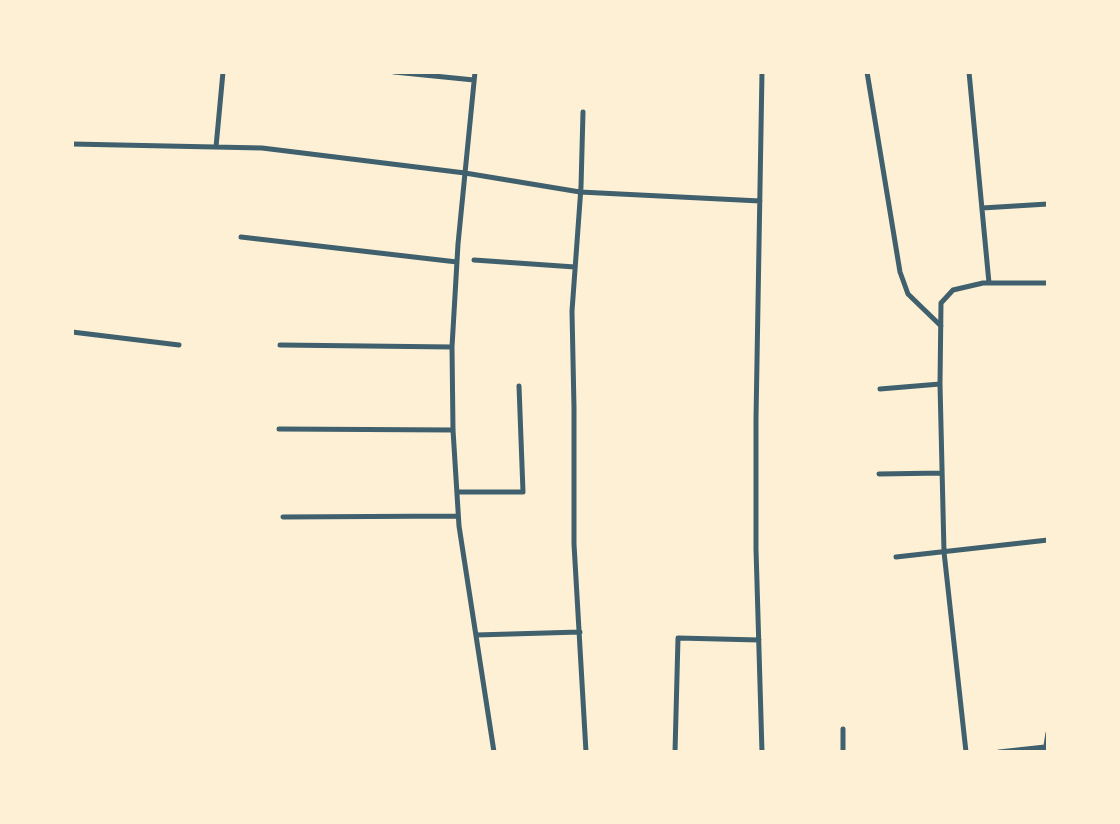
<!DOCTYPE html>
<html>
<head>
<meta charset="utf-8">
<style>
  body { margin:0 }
  #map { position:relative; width:1120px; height:824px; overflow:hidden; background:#fdf0d5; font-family:"Times New Roman",serif }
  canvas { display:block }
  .frame { position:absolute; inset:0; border:74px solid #fdf0d5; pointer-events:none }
</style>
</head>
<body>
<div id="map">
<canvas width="1120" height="824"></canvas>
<div class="frame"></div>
</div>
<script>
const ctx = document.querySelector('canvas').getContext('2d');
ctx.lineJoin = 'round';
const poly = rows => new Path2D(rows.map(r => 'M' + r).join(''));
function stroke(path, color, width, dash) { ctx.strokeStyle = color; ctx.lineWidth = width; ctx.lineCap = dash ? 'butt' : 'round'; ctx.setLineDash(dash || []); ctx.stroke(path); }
const minor = poly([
  [394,72,474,80],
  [475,72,458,244,452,347,453,430,459,526,494,752],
  [867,72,900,272,908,294,941,326],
  [969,72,989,283],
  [583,112,581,187,572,311,574,408,574,544,586,752],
  [72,144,262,148,465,173,580,192,760,201],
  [216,147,223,72],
  [982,208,1048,204],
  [241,237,457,262],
  [474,260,575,267],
  [72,332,179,345],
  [280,345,452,347],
  [880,389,940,384],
  [279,429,453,430],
  [879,474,942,473],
  [457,492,523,492,519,386],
  [283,517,458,516],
  [896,557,1048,540],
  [476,635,580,632],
  [843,729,843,752],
  [675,752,678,638,759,640],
  [762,752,756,549,756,419,762,72],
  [966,752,944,552,940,384,941,303,953,290,983,283,1048,283],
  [999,752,1045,747],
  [1045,752,1048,733]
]);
stroke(minor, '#3f606c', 5);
</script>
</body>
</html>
